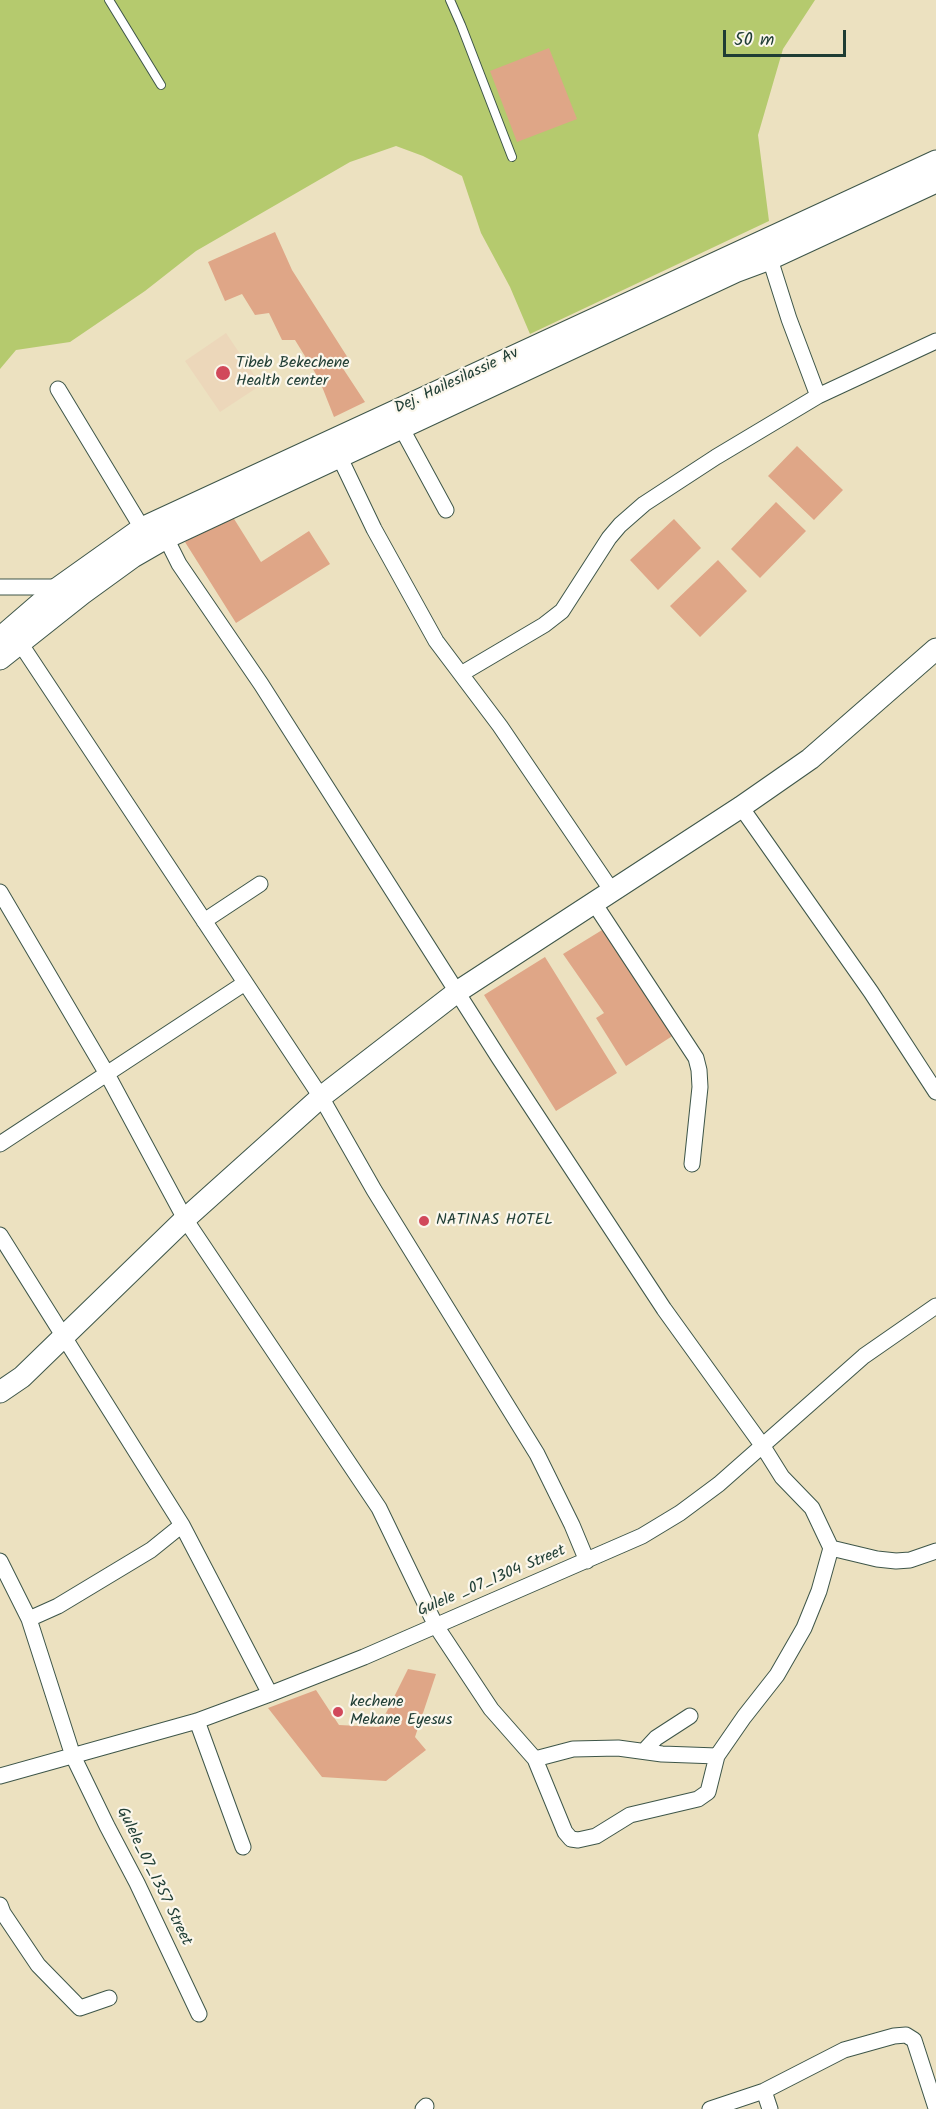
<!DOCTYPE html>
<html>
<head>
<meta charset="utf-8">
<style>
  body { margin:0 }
  #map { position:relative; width:936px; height:2109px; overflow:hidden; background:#ece1c0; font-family:Kalam,sans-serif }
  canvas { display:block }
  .scale { position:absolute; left:723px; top:30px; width:123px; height:27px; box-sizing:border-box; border:3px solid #1f3d34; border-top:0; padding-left:8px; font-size:18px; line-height:21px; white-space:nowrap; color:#1f3d34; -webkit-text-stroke:4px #fbf7ec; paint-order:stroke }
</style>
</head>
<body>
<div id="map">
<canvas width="936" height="2109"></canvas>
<div class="scale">50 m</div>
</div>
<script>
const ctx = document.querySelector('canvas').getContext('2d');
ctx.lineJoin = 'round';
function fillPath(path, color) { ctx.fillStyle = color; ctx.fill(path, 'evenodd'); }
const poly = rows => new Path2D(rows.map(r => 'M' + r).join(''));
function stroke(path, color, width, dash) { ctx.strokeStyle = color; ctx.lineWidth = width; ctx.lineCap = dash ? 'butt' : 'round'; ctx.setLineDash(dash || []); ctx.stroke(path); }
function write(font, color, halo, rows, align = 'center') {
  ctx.font = font + ' Kalam,sans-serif'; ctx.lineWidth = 4.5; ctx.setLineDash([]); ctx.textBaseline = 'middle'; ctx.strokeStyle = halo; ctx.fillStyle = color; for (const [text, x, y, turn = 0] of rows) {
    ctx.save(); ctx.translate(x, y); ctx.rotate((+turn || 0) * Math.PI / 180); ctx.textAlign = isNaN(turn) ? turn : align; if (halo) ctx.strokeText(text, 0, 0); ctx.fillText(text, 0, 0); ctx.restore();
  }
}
const built = poly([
  [226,333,261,385,220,412,185,361]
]);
const green = poly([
  [0,0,815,0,783,49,758,135,769,221,530,334,510,287,481,233,462,176,423,156,396,146,350,162,196,251,145,291,70,342,16,350,0,369]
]);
const building = poly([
  [549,48,577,119,517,142,490,71],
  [275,232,292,270,348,358,342,367,365,402,334,417,319,379,295,340,282,340,269,313,255,315,242,294,225,301,208,262],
  [797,446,843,490,814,520,768,476],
  [776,502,806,531,760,578,731,549],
  [231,514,261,562,309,531,330,564,236,623,185,542],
  [674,519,701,548,658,590,630,560],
  [718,560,747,591,700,637,670,606],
  [607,927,677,1033,626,1066,596,1018,604,1013,563,954],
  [545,957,617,1073,556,1111,484,995],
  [408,1669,436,1674,415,1737,426,1750,386,1781,322,1777,268,1708,316,1690,339,1725,379,1727]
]);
const lane = poly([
  [109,0,161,85],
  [450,0,461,25,512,157]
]);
const street = poly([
  [770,259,789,319,818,396],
  [58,389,142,528],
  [402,429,446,510],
  [340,458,374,529,436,641,500,726,612,891],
  [0,587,59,587],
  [20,643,321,1097,374,1190,537,1454,572,1525,587,1561],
  [461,674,544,625,562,611,609,538,620,525,644,504,716,457,818,396,936,341],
  [741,807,871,992,936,1092],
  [0,892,107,1074,185,1219,379,1508,436,1626,491,1709,535,1759,573,1749,618,1748,662,1754,717,1756,744,1717,777,1675,804,1628,819,1591,831,1548,812,1508,782,1477,762,1445,664,1309,499,1058,261,684,179,564,166,538],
  [594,903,696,1058,699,1070,700,1087,692,1164],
  [204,921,260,884],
  [0,1144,245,983],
  [0,1235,182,1525,270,1694],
  [831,1548,877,1559,896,1561,910,1560,936,1551],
  [0,1561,29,1619,73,1756,107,1826,137,1883,199,2014],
  [29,1619,58,1606,151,1550,182,1525],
  [197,1721,243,1847],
  [644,1751,656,1738,690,1716],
  [535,1759,565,1832,571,1839,578,1840,596,1836,630,1815,698,1799,708,1792,717,1756],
  [0,1776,197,1721,270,1694,364,1657,642,1536,680,1513,719,1484,864,1356,936,1306],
  [0,1905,3,1913,38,1965,80,2008,109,1998],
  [764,2091,770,2109],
  [423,2109,426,2106],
  [710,2109,764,2091,844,2050,894,2036,906,2035,914,2040,936,2108]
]);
const secondary = poly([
  [0,638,59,587,142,528,936,161],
  [0,659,82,594,133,557,166,538,735,272,770,259,936,182],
  [0,1392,22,1377,185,1219,321,1097,457,992,741,807,810,759,936,649]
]);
const markers = [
  [223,373,8,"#d1495b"],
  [424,1221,6,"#d1495b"],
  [338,1712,6,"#d1495b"]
];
const poiNames = [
  ["Tibeb Bekechene",236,364],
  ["Health center",236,382],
  ["NATINAS HOTEL",436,1221],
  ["kechene",350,1703],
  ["Mekane Eyesus",350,1721]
];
const streetNames = [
  ["Dej. Hailesilassie Av",457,382,-25],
  ["Gulele _07_1304 Street",492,1582,-23],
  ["Gulele_07_1357 Street",153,1877,64]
];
fillPath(built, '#ecd7ba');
fillPath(green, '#b5ca6e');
fillPath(building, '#dfa687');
stroke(lane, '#3e5649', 10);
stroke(street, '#3e5649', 17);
stroke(secondary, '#3e5649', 23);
stroke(lane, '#fff', 8);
stroke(street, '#fff', 15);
stroke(secondary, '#fff', 21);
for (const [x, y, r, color] of markers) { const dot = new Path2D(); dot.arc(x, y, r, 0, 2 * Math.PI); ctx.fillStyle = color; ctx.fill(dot); stroke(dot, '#fbf7ec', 2); }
write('16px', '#1f3d34', '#fbf7ec', poiNames, 'left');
write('16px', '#1f3d34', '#fbf7ec', streetNames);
</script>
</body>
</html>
